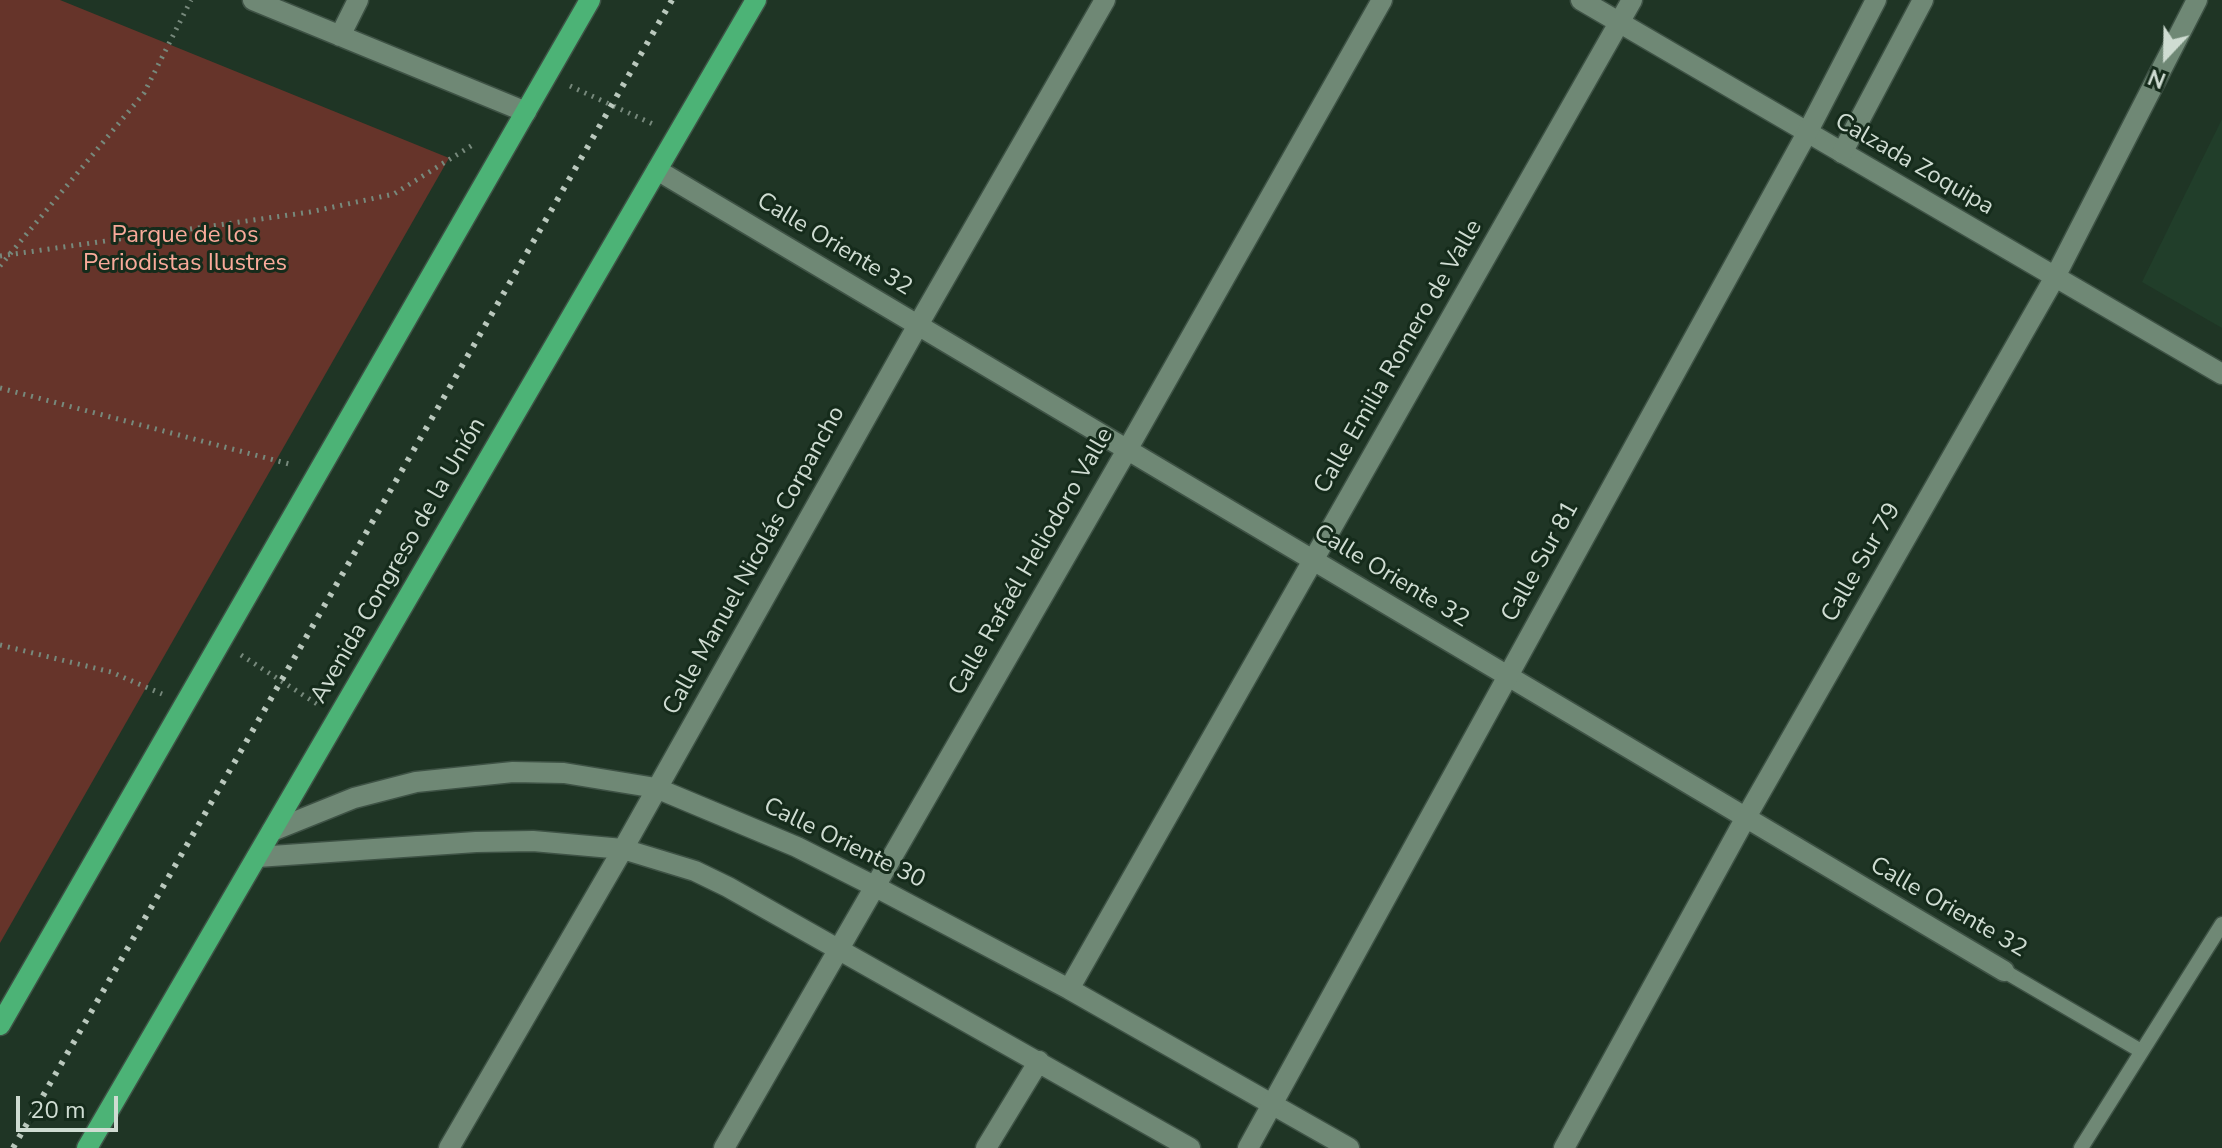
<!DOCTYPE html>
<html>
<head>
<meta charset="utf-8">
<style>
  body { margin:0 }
  #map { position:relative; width:2222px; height:1148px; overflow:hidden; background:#1f3525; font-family:"Nunito Sans",sans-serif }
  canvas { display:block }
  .north { position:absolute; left:2126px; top:16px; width:80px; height:80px; -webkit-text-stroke:6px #152b1b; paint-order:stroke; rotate:202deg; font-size:22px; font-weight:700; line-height:32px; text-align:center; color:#cfdcd2 }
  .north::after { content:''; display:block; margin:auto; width:28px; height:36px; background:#cfdcd2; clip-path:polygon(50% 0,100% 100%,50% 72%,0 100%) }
  .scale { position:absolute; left:16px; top:1096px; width:102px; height:36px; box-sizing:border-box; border:4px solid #cfdcd2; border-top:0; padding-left:10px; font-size:24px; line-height:28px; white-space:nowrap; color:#cfdcd2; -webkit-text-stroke:6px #152b1b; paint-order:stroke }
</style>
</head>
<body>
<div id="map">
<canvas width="2222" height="1148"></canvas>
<div class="north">N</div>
<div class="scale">20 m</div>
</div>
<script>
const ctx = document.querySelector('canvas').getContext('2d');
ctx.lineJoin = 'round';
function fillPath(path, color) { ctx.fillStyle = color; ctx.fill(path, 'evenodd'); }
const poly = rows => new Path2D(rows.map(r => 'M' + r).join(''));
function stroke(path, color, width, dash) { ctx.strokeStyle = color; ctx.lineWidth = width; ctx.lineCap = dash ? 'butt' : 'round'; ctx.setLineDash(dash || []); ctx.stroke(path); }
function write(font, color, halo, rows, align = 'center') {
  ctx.font = font + ' "Nunito Sans",sans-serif'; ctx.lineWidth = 6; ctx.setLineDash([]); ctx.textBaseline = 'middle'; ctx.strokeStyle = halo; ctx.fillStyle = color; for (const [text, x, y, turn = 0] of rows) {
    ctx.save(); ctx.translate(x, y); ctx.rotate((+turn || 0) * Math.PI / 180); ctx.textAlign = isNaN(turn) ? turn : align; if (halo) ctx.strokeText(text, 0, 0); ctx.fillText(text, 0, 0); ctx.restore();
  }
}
const built = poly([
  [2222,119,2222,328,2142,282]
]);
const green = poly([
  [0,0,60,0,449,158,0,943]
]);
const path = poly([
  [570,86,655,125],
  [0,256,310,212,394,194,474,144],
  [0,266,144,93,191,0],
  [0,388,293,465],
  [0,645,111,672,162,694],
  [241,655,317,704]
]);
const service = poly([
  [2004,971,2141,1051],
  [2081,1148,2222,924]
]);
const minor = poly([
  [253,0,526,112],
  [1581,0,2222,374],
  [340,36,358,0],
  [657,170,2004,971],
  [272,831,354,798,416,782,513,772,564,773,656,788,797,847,874,886,1069,989,1349,1148],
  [257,857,476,842,533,841,623,849,695,871,728,887,1190,1148],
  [1069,989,1632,0],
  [449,1148,623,849,918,325,1105,0],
  [724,1148,1127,450,1382,0],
  [986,1148,1039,1061],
  [1564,1148,1745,819,2055,277,2197,0]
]);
const tertiary = poly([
  [1842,153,1923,0],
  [1248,1148,1807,133,1876,0]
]);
const primary = poly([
  [0,1025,590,0],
  [87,1148,756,0]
]);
const rail = poly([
  [13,1148,672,0]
]);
const streetNames = [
  ["Calzada Zoquipa",1914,165,30],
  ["Calle Oriente 32",834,245,31],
  ["Calle Emilia Romero de Valle",1399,357,-60],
  ["Avenida Congreso de la Unión",399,561,-60],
  ["Calle Manuel Nicolás Corpancho",755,561,-61],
  ["Calle Rafaél Heliodoro Valle",1032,562,-60],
  ["Calle Sur 81",1541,562,-61],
  ["Calle Sur 79",1862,563,-60],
  ["Calle Oriente 32",1391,577,31],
  ["Calle Oriente 30",844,844,26],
  ["Calle Oriente 32",1948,908,30]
];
const parkNames = [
  ["Parque de los",185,236],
  ["Periodistas Ilustres",185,264]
];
fillPath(built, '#213e2a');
fillPath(green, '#66342a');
stroke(service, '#3e5245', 17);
stroke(minor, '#3e5245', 23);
stroke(tertiary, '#3e5245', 23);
stroke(primary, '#3e5245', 23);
stroke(path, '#77897c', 5, [2, 6]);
stroke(service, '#6f8875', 14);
stroke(minor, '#6f8875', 20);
stroke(tertiary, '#6f8875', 20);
stroke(primary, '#4cb376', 20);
stroke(rail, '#bac8bd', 6, [4, 8]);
write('24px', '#cfdcd2', '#152b1b', streetNames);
write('24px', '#f9aa9a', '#152b1b', parkNames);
</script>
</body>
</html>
